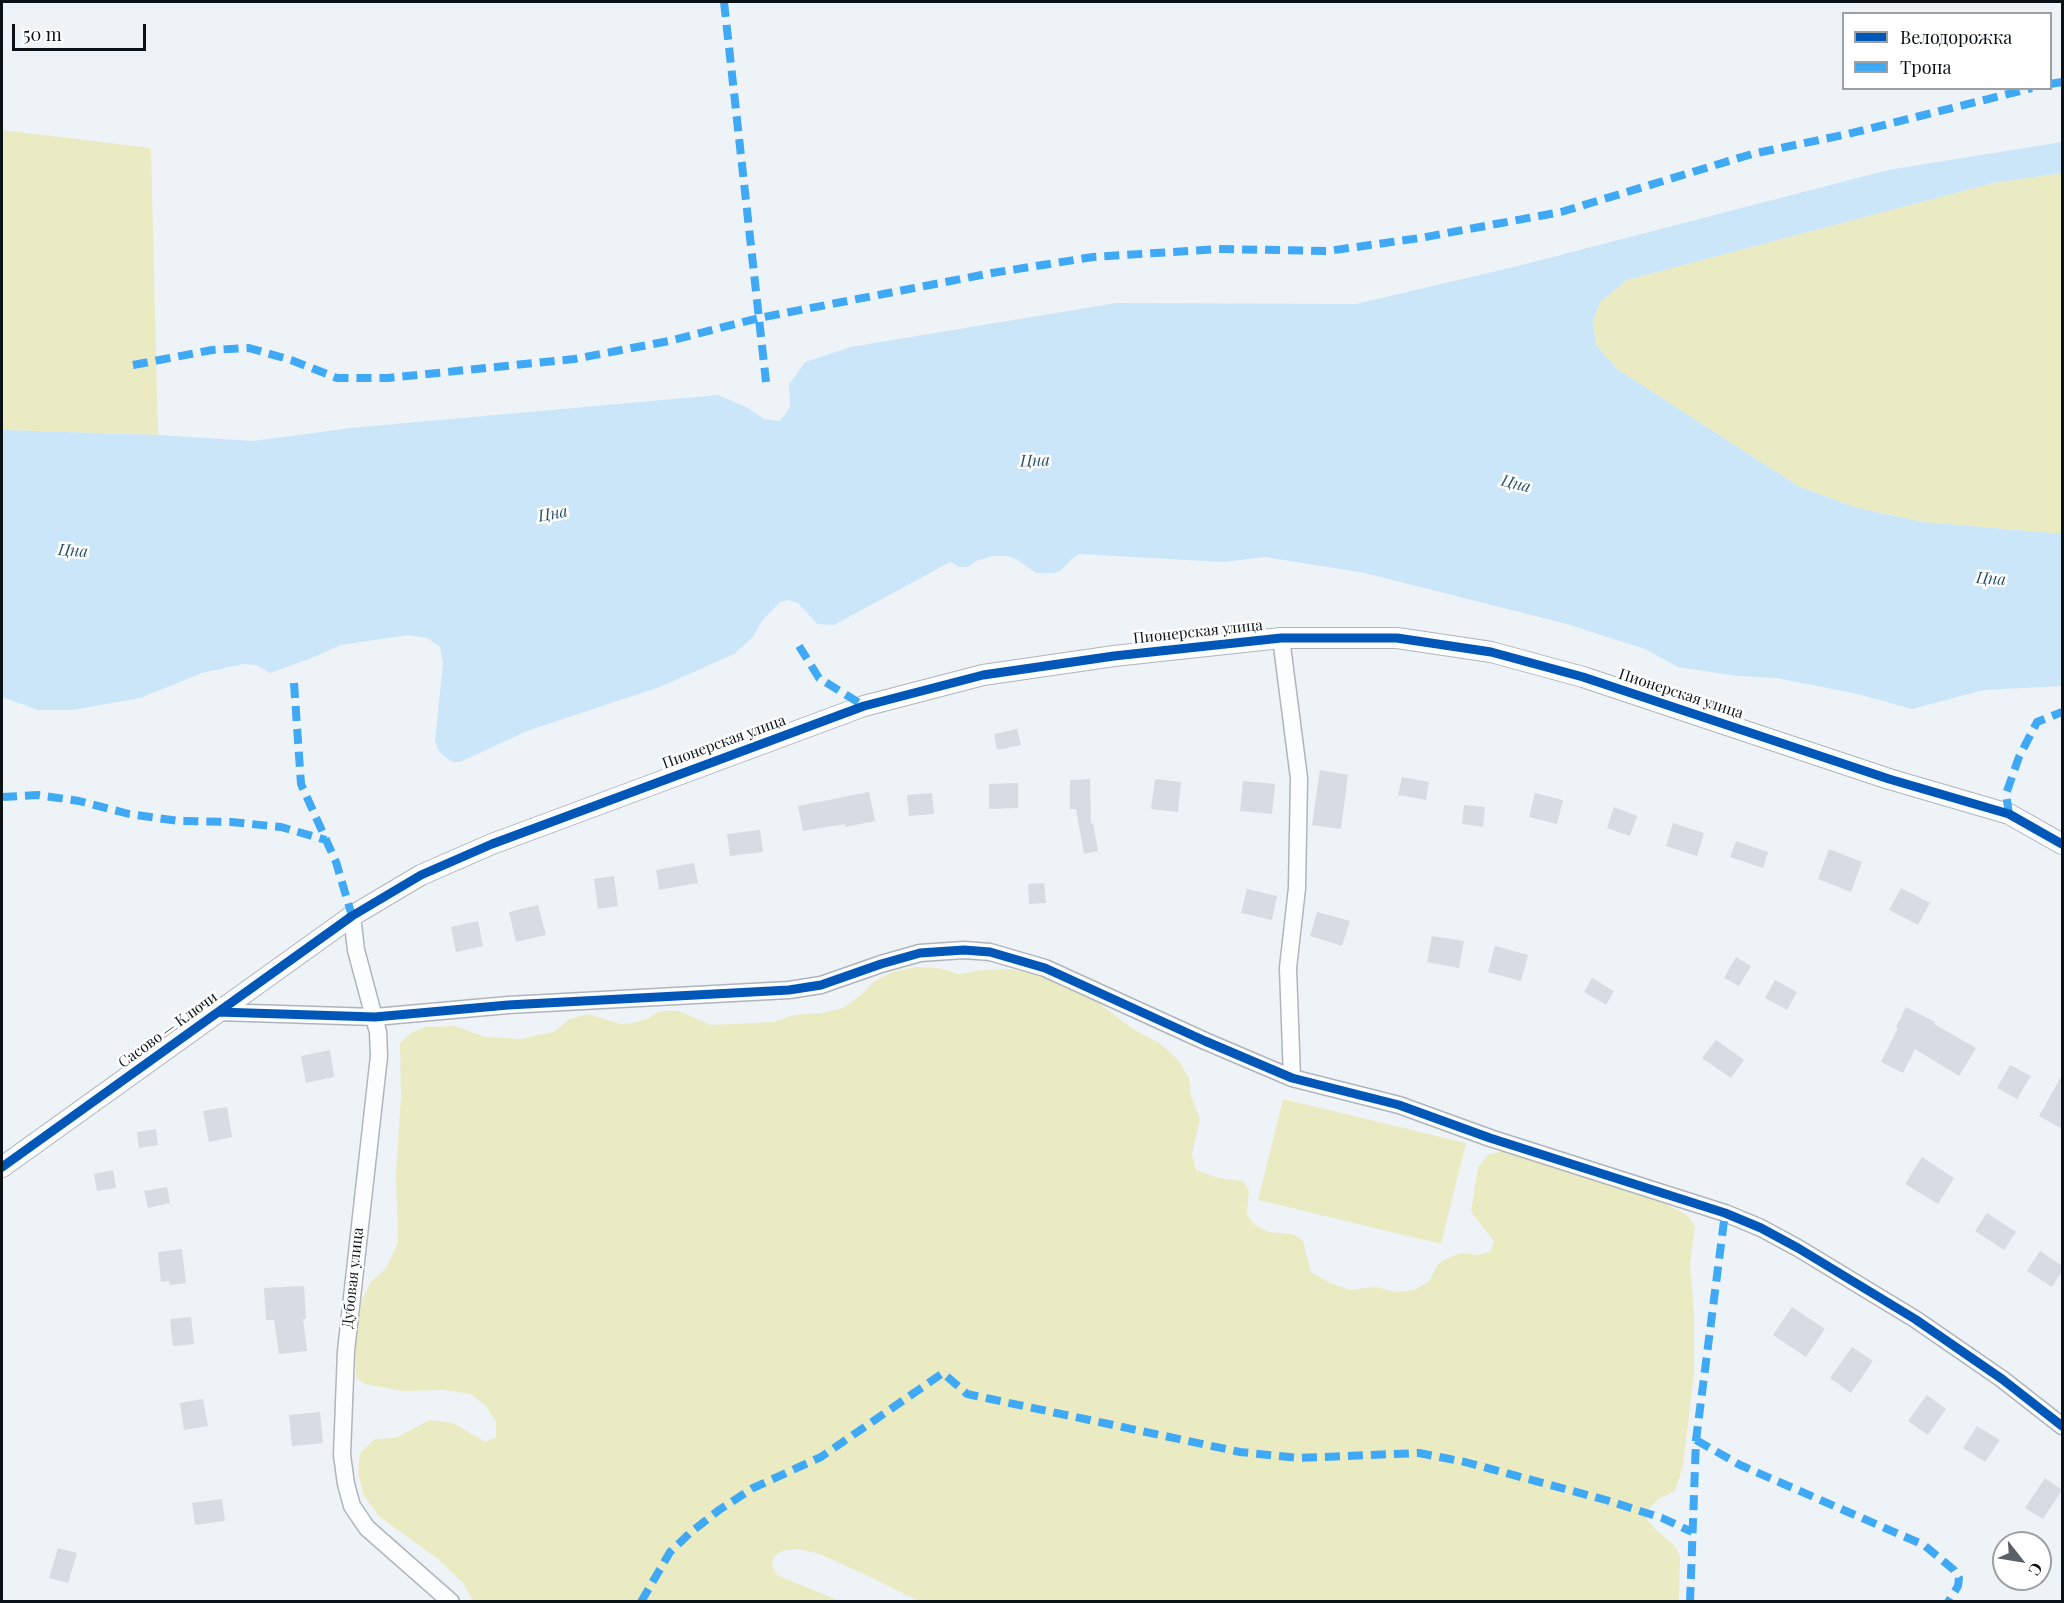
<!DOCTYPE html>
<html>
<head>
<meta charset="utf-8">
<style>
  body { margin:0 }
  #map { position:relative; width:2064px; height:1603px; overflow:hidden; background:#eef3f8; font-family:"Playfair Display",serif }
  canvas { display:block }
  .frame { position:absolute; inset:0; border:3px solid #0a1217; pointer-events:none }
  .legend { position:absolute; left:1842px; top:12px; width:210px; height:78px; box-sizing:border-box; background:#fff; border:2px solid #9da0a2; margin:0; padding:8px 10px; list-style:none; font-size:18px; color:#0a1217 }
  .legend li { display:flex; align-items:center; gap:12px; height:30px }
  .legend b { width:30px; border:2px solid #9da0a2 }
  .north { position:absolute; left:1992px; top:1531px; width:60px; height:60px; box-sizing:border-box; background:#fff; border:2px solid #9da0a2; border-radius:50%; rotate:121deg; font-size:16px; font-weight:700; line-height:24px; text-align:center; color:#0a1217 }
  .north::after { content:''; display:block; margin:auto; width:21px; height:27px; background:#5a6166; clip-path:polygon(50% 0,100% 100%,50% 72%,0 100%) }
  .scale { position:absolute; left:12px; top:24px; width:134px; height:27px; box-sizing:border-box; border:3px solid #0a1217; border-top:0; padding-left:8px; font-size:18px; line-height:21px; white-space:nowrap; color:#0a1217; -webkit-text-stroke:4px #fff; paint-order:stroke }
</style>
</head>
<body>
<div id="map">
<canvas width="2064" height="1603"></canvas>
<div class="frame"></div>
<ul class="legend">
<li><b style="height:8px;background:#0057b8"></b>Велодорожка</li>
<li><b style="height:8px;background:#3fa9f5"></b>Тропа</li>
</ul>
<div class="north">С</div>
<div class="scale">50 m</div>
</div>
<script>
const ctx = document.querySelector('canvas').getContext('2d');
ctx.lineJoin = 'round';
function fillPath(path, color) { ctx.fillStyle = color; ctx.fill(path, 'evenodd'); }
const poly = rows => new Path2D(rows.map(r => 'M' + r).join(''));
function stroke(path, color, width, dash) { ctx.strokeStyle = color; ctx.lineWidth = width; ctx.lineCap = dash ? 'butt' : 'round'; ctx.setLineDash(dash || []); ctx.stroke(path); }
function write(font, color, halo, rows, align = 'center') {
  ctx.font = font + ' "Playfair Display",serif'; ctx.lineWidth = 5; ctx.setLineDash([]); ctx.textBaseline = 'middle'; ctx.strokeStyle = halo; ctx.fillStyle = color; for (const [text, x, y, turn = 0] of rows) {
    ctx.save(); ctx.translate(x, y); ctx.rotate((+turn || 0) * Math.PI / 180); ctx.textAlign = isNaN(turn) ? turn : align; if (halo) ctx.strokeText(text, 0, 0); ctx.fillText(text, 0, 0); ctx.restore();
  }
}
const green = poly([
  [2,130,151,148,158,435,2,430],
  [2062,173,2062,533,2052,533,1923,522,1854,507,1798,486,1617,369,1596,345,1593,321,1600,302,1627,280,1993,183],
  [916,967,938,968,959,974,982,970,1009,969,1034,973,1076,990,1100,1004,1133,1029,1161,1044,1179,1061,1189,1078,1191,1096,1200,1119,1192,1154,1196,1170,1218,1178,1243,1181,1249,1190,1247,1214,1254,1224,1268,1232,1293,1234,1303,1241,1311,1272,1330,1283,1350,1290,1375,1287,1396,1292,1414,1290,1429,1282,1437,1265,1450,1257,1462,1253,1478,1255,1491,1251,1494,1241,1471,1212,1478,1167,1489,1154,1506,1151,1565,1172,1605,1180,1658,1200,1687,1215,1695,1226,1690,1263,1694,1313,1694,1372,1683,1466,1675,1491,1658,1499,1648,1510,1646,1518,1655,1529,1674,1545,1680,1556,1679,1601,919,1601,870,1577,817,1553,796,1549,782,1551,774,1557,772,1565,777,1575,840,1601,473,1601,464,1584,438,1559,380,1517,364,1496,358,1473,360,1453,375,1439,395,1438,430,1420,453,1423,485,1442,496,1437,496,1422,486,1406,471,1394,444,1390,402,1391,365,1384,356,1378,355,1339,362,1300,371,1282,386,1268,398,1243,396,1175,401,1095,400,1043,411,1033,425,1027,455,1026,485,1037,521,1039,553,1032,570,1019,588,1014,620,1024,633,1023,647,1019,660,1011,679,1011,711,1025,774,1022,793,1015,821,1013,843,1008,861,995,873,982,893,972],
  [1283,1099,1466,1143,1441,1244,1258,1200]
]);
const water = poly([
  [2062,142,2062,173,1993,183,1627,280,1600,302,1593,321,1596,345,1617,369,1798,486,1854,507,1923,522,2052,533,2062,533,2062,686,1984,690,1912,709,1858,694,1776,678,1737,676,1678,667,1645,649,1567,624,1365,573,1265,557,1223,562,1079,554,1072,559,1060,571,1053,573,1036,573,1016,559,1007,556,992,556,976,561,968,567,960,567,950,562,834,625,817,624,798,603,787,600,780,602,762,621,753,637,734,654,660,687,527,731,460,762,453,762,445,757,438,750,435,741,443,663,440,647,427,638,408,635,341,645,309,659,270,673,256,665,243,664,202,673,140,698,72,710,38,710,2,697,2,430,158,435,253,441,351,428,718,395,748,408,764,419,780,421,790,407,789,385,805,362,851,347,1116,303,1356,304,1522,265,1888,170]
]);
const building = poly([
  [1017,729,1021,745,997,750,994,734],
  [1320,770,1348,775,1341,829,1312,825],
  [1402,777,1429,782,1426,800,1398,795],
  [1090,779,1091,824,1093,823,1098,851,1084,854,1076,809,1070,809,1070,780],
  [1155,779,1181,782,1178,812,1151,809],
  [1243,781,1275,784,1272,814,1240,811],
  [1018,783,1018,808,989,809,989,784],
  [869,792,875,821,845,827,845,824,803,831,798,806],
  [932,793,934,814,909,816,907,795],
  [1535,793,1563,800,1557,824,1529,817],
  [1464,805,1485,807,1483,827,1462,824],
  [1614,807,1637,816,1630,836,1607,828],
  [1673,823,1704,833,1697,856,1666,846],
  [760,830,763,852,730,856,727,834],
  [1736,841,1768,852,1763,868,1730,857],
  [1829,849,1862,862,1851,892,1818,879],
  [694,863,698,883,659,890,656,870],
  [614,876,618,906,598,909,594,879],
  [1044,883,1046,903,1029,904,1028,884],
  [1901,888,1930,903,1918,925,1889,910],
  [1247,889,1277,896,1272,920,1241,913],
  [538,905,546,935,516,942,509,912],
  [1317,912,1350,921,1342,946,1310,936],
  [478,921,483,946,456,952,451,927],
  [1432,936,1464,941,1459,968,1427,962],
  [1495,946,1528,955,1521,981,1488,972],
  [1736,957,1751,966,1739,986,1724,978],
  [1592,978,1614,991,1606,1005,1584,992],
  [1775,980,1797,992,1787,1010,1765,998],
  [1906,1007,1935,1022,1934,1024,1976,1048,1959,1076,1915,1049,1903,1073,1881,1062,1898,1028,1896,1027],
  [1716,1040,1744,1060,1731,1078,1702,1058],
  [330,1050,334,1077,306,1083,301,1056],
  [2010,1065,2031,1076,2017,1099,1997,1088],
  [2062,1075,2062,1129,2039,1116],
  [227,1107,232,1137,209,1142,203,1111],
  [156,1129,158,1145,139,1148,137,1132],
  [1922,1157,1954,1178,1938,1204,1905,1184],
  [113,1170,116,1188,97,1191,94,1174],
  [167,1187,170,1203,148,1208,144,1191],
  [1987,1213,2016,1232,2004,1250,1975,1231],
  [182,1249,186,1283,170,1285,169,1281,161,1282,158,1252],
  [2040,1251,2062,1266,2062,1271,2052,1287,2027,1271],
  [304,1286,306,1319,303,1319,307,1351,279,1354,274,1320,266,1320,264,1288],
  [1792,1307,1825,1329,1806,1357,1773,1335],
  [191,1317,194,1344,173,1346,170,1319],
  [1852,1347,1873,1361,1851,1393,1830,1378],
  [1927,1395,1946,1409,1928,1435,1908,1421],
  [203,1399,208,1426,184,1430,180,1403],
  [320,1412,323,1443,292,1446,289,1415],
  [1977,1426,2000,1440,1985,1462,1963,1448],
  [2045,1478,2062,1490,2043,1519,2025,1508],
  [222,1499,225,1521,195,1525,192,1503],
  [58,1548,77,1553,68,1583,49,1578]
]);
const minor = poly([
  [1281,638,1299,778,1297,888,1288,968,1292,1078],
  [352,916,356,950,378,1032,379,1056,346,1351,342,1455,346,1484,352,1506,367,1528,451,1602],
  [218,1012,375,1017,508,1005,789,990,821,985,881,964,920,953,964,950,990,952,1045,968,1205,1041,1292,1078,1399,1105,1490,1138,1725,1213,1761,1228,1798,1248,1915,1319,2002,1379,2062,1426]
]);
const tertiary = poly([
  [2,1167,352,916,421,875,492,844,864,706,983,675,1114,656,1281,638,1397,638,1491,652,1583,677,1889,779,2009,814,2062,844]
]);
const quiet = poly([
  [724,2,766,382],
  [2050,84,2062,82],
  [133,365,212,350,249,348,291,360,337,378,388,378,574,359,669,341,759,318,992,273,1093,257,1219,249,1328,251,1420,238,1561,212,1752,154,1848,134,2032,88],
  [799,646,819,678,864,706],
  [294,683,301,784,336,862,352,916],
  [2,797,38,795,79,801,129,814,179,821,231,822,281,827,326,840],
  [2009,814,2006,794,2019,757,2037,722,2062,712],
  [1696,1440,1740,1465,1924,1545,1954,1570,1959,1578,1958,1586,1948,1602],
  [641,1602,670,1552,691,1532,719,1510,753,1488,821,1457,943,1373,967,1394,1240,1452,1298,1458,1419,1453,1465,1462,1606,1500,1662,1518,1692,1532],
  [1690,1602,1696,1440,1725,1213]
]);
const cycleway = poly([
  [218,1012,375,1017,508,1005,789,990,821,985,881,964,920,953,964,950,990,952,1045,968,1205,1041,1292,1078,1399,1105,1490,1138,1725,1213,1761,1228,1798,1248,1915,1319,2002,1379,2062,1426],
  [2,1167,352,916,421,875,492,844,864,706,983,675,1114,656,1281,638,1397,638,1491,652,1583,677,1889,779,2009,814,2062,844]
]);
const streetNames = [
  ["Пионерская улица",1198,632,-6],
  ["Пионерская улица",1681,694,18],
  ["Пионерская улица",724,742,-20],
  ["Сасово — Ключи",168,1030,-36],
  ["Дубовая улица",353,1278,-84]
];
const waterNames = [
  ["Цна",1035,461,-2],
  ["Цна",1516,484,14],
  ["Цна",553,514,-11],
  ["Цна",73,551,4],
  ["Цна",1991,579,4]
];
fillPath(green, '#ebebc3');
fillPath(water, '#cbe6f9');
fillPath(building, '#d6dce1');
stroke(minor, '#afb5ba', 19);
stroke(tertiary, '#afb5ba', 22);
stroke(minor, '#fcfdfe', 16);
stroke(tertiary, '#fcfdfe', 20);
stroke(quiet, '#3fa9f5', 8, [15, 8]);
stroke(cycleway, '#0057b8', 9);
write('15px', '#0a1217', '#fff', streetNames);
write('italic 16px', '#244d67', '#fff', waterNames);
</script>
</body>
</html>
